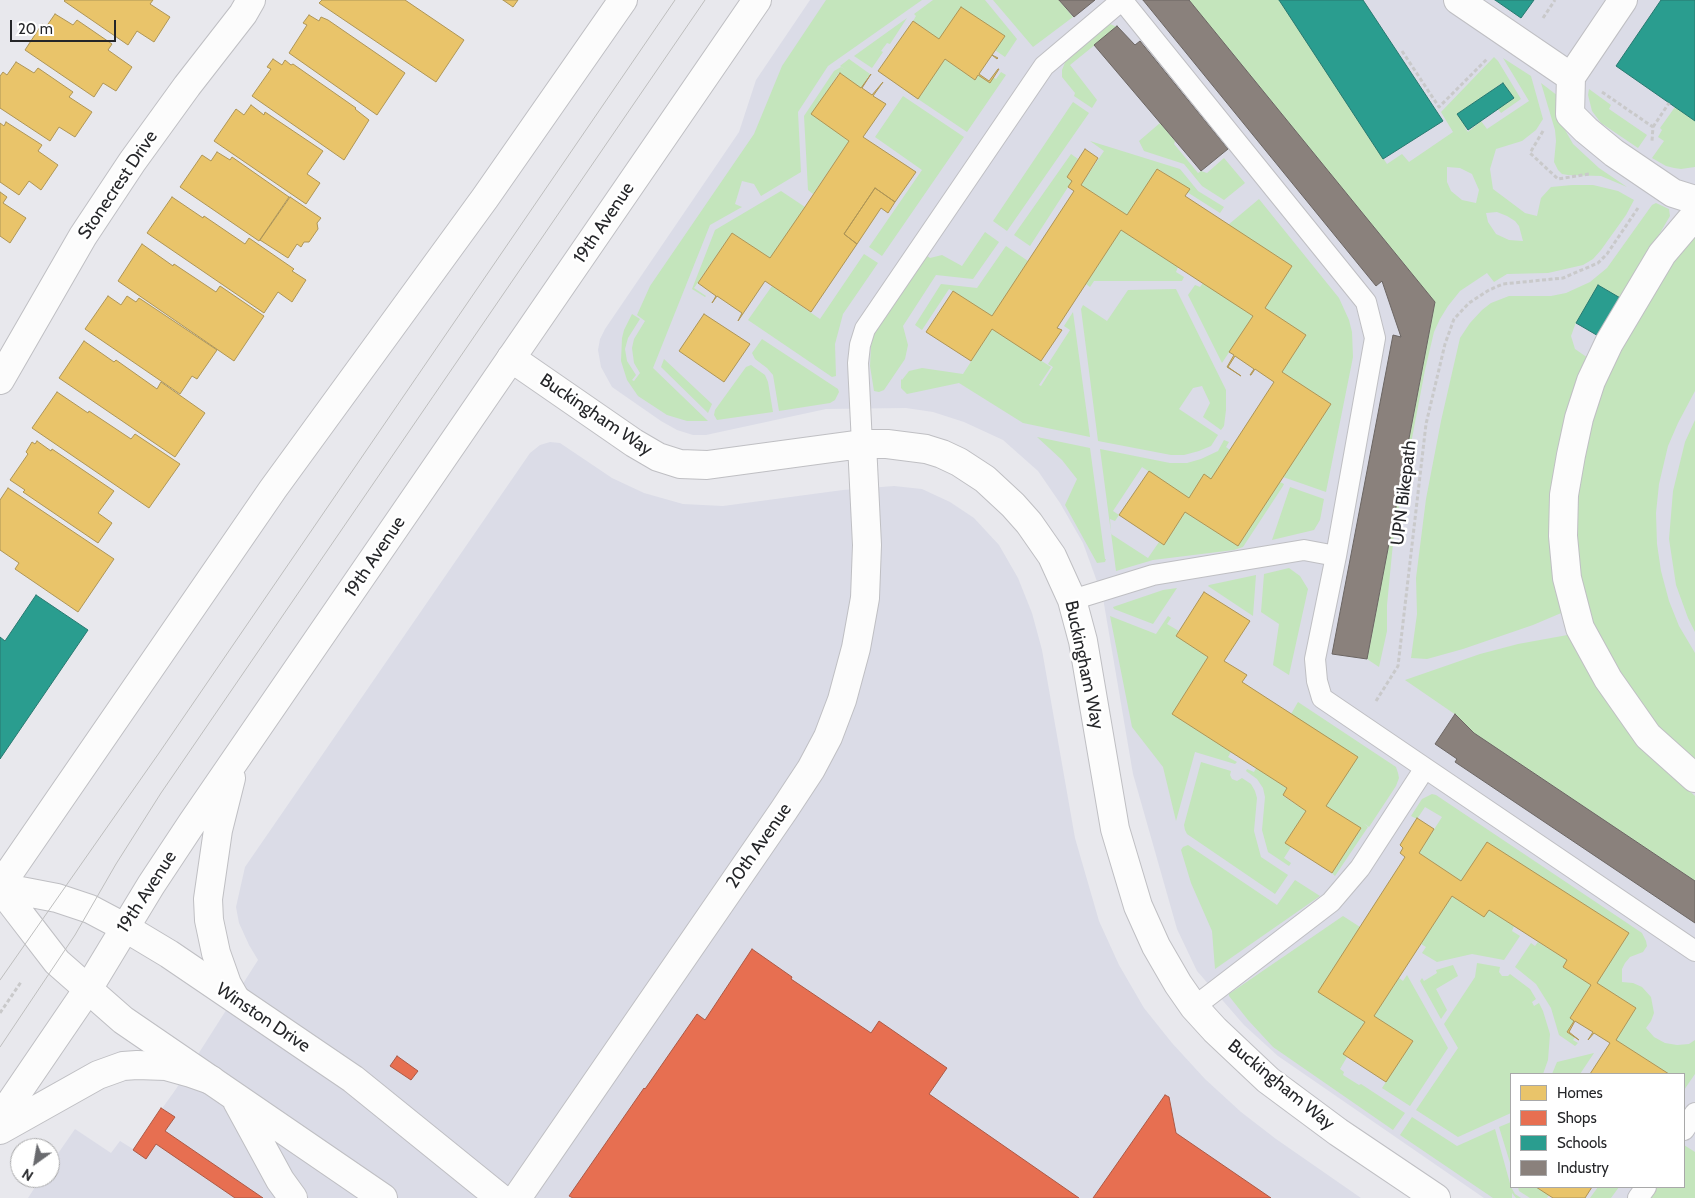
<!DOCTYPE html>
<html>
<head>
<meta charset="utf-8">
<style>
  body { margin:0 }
  #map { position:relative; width:1695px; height:1198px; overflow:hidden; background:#e8e8ed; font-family:Cabin,sans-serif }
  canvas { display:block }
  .legend { position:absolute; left:1510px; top:1073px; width:175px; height:115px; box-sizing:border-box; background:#fff; border:1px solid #a8a8a9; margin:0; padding:6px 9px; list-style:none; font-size:15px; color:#252629 }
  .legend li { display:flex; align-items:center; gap:10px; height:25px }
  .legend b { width:25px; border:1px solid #a8a8a9 }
  .north { position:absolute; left:10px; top:1138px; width:50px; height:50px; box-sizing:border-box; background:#fff; border:1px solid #a8a8a9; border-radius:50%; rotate:212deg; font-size:14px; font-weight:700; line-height:20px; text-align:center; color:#252629 }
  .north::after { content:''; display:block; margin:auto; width:18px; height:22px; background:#696a6e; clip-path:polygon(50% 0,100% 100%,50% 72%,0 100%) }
  .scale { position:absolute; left:10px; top:20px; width:106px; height:22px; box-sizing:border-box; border:2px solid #252629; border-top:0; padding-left:6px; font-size:15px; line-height:18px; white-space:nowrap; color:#252629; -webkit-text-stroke:4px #fff; paint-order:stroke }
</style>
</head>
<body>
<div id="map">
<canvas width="1695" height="1198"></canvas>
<ul class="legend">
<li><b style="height:14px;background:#e9c46a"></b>Homes</li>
<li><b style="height:14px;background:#e76f51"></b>Shops</li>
<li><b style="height:14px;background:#2a9d8f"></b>Schools</li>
<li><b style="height:14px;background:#8a817c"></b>Industry</li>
</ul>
<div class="north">N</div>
<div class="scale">20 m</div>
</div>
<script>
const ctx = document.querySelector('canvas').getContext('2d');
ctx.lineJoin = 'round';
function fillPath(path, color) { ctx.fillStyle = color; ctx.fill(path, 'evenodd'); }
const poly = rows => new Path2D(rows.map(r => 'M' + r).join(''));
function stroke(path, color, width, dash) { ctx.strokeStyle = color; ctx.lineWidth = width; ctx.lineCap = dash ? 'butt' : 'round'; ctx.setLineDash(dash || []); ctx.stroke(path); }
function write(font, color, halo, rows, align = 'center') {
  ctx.font = font + ' Cabin,sans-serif'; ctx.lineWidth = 5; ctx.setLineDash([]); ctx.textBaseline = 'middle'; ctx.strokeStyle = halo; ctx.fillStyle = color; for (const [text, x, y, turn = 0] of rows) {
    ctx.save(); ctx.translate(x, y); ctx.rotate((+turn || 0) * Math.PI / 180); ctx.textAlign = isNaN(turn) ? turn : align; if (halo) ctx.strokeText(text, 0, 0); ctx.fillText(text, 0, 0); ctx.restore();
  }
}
const built = poly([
  [810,0,1695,0,1695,1198,1484,1198,1278,1056,1244,1025,1197,971,1177,929,1133,774,1103,598,1083,543,1060,503,1038,471,1003,440,964,422,933,412,906,408,826,409,706,435,693,435,677,430,661,421,612,387,601,367,598,350,600,339,605,329,739,132,756,80],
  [1511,1074,1684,1074,1684,1187,1511,1187],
  [550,442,560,443,612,478,644,493,683,504,723,506,843,490,894,486,922,489,950,502,974,518,999,545,1018,578,1032,613,1042,650,1075,838,1099,921,1119,965,1144,1008,1172,1043,1205,1079,1241,1112,1276,1139,1361,1198,28,1198,41,1178,50,1178,50,1165,75,1129,111,1153,120,1141,133,1149,176,1089,258,960,249,945,239,923,236,907,245,867,530,453,540,445]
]);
const green = poly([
  [826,0,922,0,828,66,798,112,801,172,761,196,754,184,742,181,735,204,742,207,710,225,653,368,708,421,687,421,667,415,638,396,627,380,621,361,622,338,624,330,632,314,640,319,628,338,625,349,627,361,636,375,632,380,634,381,640,373,634,363,632,348,634,339,645,321,637,315,650,286,754,134,782,66],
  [933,0,985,0,1017,39,1005,57,995,50,1004,37,939,39,913,21,916,16,914,14],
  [993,0,1059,0,1073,17,1033,47],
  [1189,0,1279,0,1387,164,1402,154,1409,162,1453,132,1441,112,1494,57,1498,61,1521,99,1501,113,1498,109,1514,98,1502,83,1458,114,1467,127,1465,128,1468,132,1481,121,1487,129,1529,101,1503,58,1531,76,1543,119,1536,130,1522,141,1496,149,1490,169,1493,189,1525,213,1537,216,1541,198,1551,187,1572,185,1593,185,1618,191,1634,200,1626,215,1601,250,1593,259,1583,265,1548,273,1507,274,1494,282,1487,273,1460,291,1448,306,1440,319,1434,332,1425,370,1394,533,1387,605,1387,631,1379,667,1367,659,1435,302],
  [1447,167,1460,168,1472,174,1479,190,1476,203,1462,200,1451,191,1447,182],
  [1497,212,1507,216,1515,221,1519,226,1523,241,1509,240,1496,234,1488,222,1486,213],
  [907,18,890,44,887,43,881,51,883,52,872,68,854,56],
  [1110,24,1117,27,1070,65,1097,100,1092,108,1074,96,1075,93,1062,77,1062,70,1066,60,1106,25],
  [849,59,870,74,861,88,839,73,812,114,849,141,813,194,808,190,804,116,834,71,841,67,846,70,840,66],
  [945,59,975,80,978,75,990,83,993,77,996,79,1001,72,1006,75,967,132,918,99],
  [1541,83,1558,96,1564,128,1573,144,1599,168,1627,187,1601,176,1568,175,1562,174,1558,170,1554,162,1556,141,1555,130],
  [1589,89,1611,105,1609,109,1647,135,1638,148,1601,123,1592,111,1588,95],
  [903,96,964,137,882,256,869,247,922,170,875,137],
  [1073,102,1089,113,1007,231,993,221],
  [1675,107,1695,121,1695,167,1681,169,1674,168,1666,166,1652,158,1664,141,1658,137,1662,130,1660,128],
  [1160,123,1175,141,1174,144,1198,173,1201,171,1207,173,1224,158,1245,183,1224,200,1202,186,1184,164,1144,151,1139,141],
  [1090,141,1180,169,1198,191,1224,207,1220,213,1187,192,1189,189,1158,169,1127,215,1081,185,1104,151],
  [1071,154,1078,159,1067,177,1072,181,1030,246,1014,235],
  [781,191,805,207,770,258,732,233,694,288,706,296,705,297,692,289,715,230],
  [1259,199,1339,298,1349,320,1352,332,1353,357,1326,492,1283,477,1331,404,1282,372,1306,335,1265,308,1292,266,1228,225],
  [1656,203,1669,209,1670,216,1621,299,1598,285,1575,325,1571,336,1575,349,1588,358,1563,428,1553,477,1566,611,1533,625,1463,649,1427,659,1411,658,1417,614,1416,578,1426,499,1441,421,1460,338,1470,323,1482,310,1491,303,1509,296,1551,296,1566,293,1590,282,1607,268,1652,205],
  [1695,227,1695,391,1678,423,1668,446,1659,484,1656,513,1657,544,1661,571,1669,601,1679,626,1695,653,1695,768,1646,717,1598,637,1588,608,1581,580,1575,521,1580,460,1609,364],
  [1121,230,1178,267,1176,272,1184,277,1182,281,1094,281,1090,287,1086,284],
  [985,232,999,242,973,279,936,275,903,326,908,345,905,359,884,390,879,392,874,391,870,366,871,346,873,336,878,326,926,255,930,258,942,255,962,266],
  [1006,246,1028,261,992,316,949,289,922,330,915,325,941,284,977,288],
  [864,254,878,263,843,314,835,344,836,376,832,377,748,320,772,286,820,319],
  [1203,283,1253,316,1222,363,1188,295,1195,285,1200,287],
  [1176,289,1226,390,1226,410,1224,426,1221,430,1203,417,1210,403,1202,386,1193,388,1179,409,1218,435,1211,446,1199,451,1184,455,1171,455,1098,441,1081,309,1083,305,1107,321,1128,290],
  [1073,312,1090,437,1023,423,959,383,907,394,901,388,901,379,902,380,909,371,922,368,963,374,992,329,1051,367,1039,385,1041,386,1053,367,1048,364,1070,330,1064,326],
  [762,339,838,389,839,392,835,400,830,403,779,411,773,375,767,368,755,359,752,353],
  [664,359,712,404,708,413,661,367],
  [751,365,765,375,768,382,773,412,717,420,714,415,715,410,746,367],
  [1695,420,1695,632,1688,618,1676,585,1669,539,1673,491,1685,442],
  [1037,437,1090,448,1105,559,1106,559,1105,562,1097,563,1065,505,1077,479,1062,460],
  [1224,440,1229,442,1226,447,1230,450,1211,479,1189,498,1142,467,1113,511,1119,515,1115,521,1110,519,1111,534,1148,558,1159,542,1164,545,1185,512,1238,546,1280,482,1284,484,1283,486,1243,547,1234,550,1153,560,1116,571,1100,449,1170,463,1187,463,1201,459,1218,451],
  [1290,487,1324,499,1320,520,1314,530,1272,540],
  [1289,568,1300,576,1308,589,1289,675,1273,665,1279,624,1261,612,1264,574],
  [1256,575,1253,616,1208,586,1209,585],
  [1177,588,1153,624,1114,609,1113,607,1163,590],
  [1110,616,1156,634,1168,616,1171,618,1167,624,1179,631,1176,636,1208,657,1172,714,1231,752,1228,757,1237,762,1235,764,1195,752,1176,821,1163,767,1132,727],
  [1573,634,1656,760,1695,796,1695,881,1474,733,1456,715,1405,680,1480,654,1518,644],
  [1298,702,1396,767,1398,773,1399,778,1396,786,1369,827,1363,823,1368,827,1335,876,1332,873,1361,828,1326,806,1291,714],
  [1201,762,1231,771,1230,775,1232,779,1237,781,1242,778,1251,784,1255,791,1257,798,1254,831,1261,857,1288,875,1275,894,1187,834,1185,830,1184,825],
  [1256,768,1287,788,1283,796,1306,811,1285,843,1291,847,1284,858,1291,863,1289,866,1268,852,1262,830,1265,797,1263,788,1257,779,1246,771,1247,769,1254,772],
  [1432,794,1436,795,1642,933,1646,941,1647,946,1643,952,1630,957,1625,963,1622,969,1622,982,1633,983,1642,987,1651,997,1654,1013,1651,1021,1646,1028,1654,1037,1665,1043,1677,1045,1689,1044,1695,1040,1695,1074,1684,1090,1684,1074,1669,1074,1616,1040,1636,1008,1597,983,1629,933,1487,842,1461,881,1419,853,1442,817,1425,807,1417,819,1411,816,1422,799],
  [1188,845,1277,905,1295,880,1320,896,1215,969,1212,931,1191,883,1181,850,1183,847],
  [1452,896,1484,916,1489,910,1514,926,1512,931,1520,936,1504,960,1472,954,1437,962,1422,953,1426,947,1421,944],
  [1343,916,1360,927,1318,992,1365,1022,1343,1054,1347,1057,1340,1069,1344,1072,1343,1075,1359,1085,1361,1084,1405,1113,1393,1130,1273,1047,1248,1020,1229,996,1229,994],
  [1538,942,1567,960,1563,967,1591,985,1570,1017,1574,1021,1567,1032,1575,1037,1573,1040,1578,1043,1575,1046,1559,1035,1551,1008,1536,984,1515,967,1531,943,1535,946],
  [1477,963,1500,967,1499,972,1502,976,1508,976,1510,974,1530,989,1536,999,1532,1002,1534,1006,1539,1003,1543,1011,1550,1034,1548,1060,1543,1074,1511,1074,1511,1113,1458,1137,1416,1110,1458,1048,1444,1024,1475,977],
  [1453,965,1458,976,1436,989,1447,1010,1441,1019,1420,981,1422,978,1424,981,1437,973,1436,970],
  [1407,975,1448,1048,1410,1106,1382,1088,1413,1041,1374,1016,1399,978,1403,981],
  [1594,1053,1580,1074,1552,1074,1557,1062],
  [1412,1117,1457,1146,1495,1129,1511,1187,1515,1194,1521,1198,1516,1198,1512,1193,1512,1198,1493,1198,1400,1135],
  [1511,1122,1511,1166,1499,1127],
  [1684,1145,1695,1152,1695,1198,1648,1198,1655,1187,1684,1187],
  [1518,1187,1536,1187,1549,1195,1547,1198,1530,1198,1519,1191],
  [1598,1187,1619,1187,1611,1198,1590,1198]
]);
const homes = poly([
  [65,0,153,0,150,4,170,17,154,42,137,31,128,45,64,1,65,0],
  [322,0,405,0,464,40,436,82,319,3,322,0],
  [503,0,518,0,513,7,503,0],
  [961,7,1005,36,992,55,998,58,997,59,992,55,979,74,989,81,998,69,999,69,990,83,978,75,975,80,945,59,918,99,878,71,913,21,939,39,961,7],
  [55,14,73,25,77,20,112,44,108,50,132,67,116,91,103,83,94,97,25,50,42,24,46,27,55,14],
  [309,15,319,21,321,17,328,20,405,73,377,115,289,53,307,25,303,23,309,15],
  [273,59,282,65,285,60,291,65,293,64,356,108,355,109,369,120,344,160,252,96,271,69,267,67,273,59],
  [16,62,34,73,38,68,73,92,69,97,92,112,75,137,59,127,50,141,0,108,0,76,3,72,7,75,16,62],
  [840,73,861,88,871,74,862,88,872,95,883,82,873,96,886,104,863,137,916,172,895,202,875,188,844,234,857,244,811,312,765,281,738,321,742,313,717,296,712,303,716,296,698,283,732,233,770,258,805,207,849,141,811,114,840,73],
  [251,105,264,115,265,112,323,151,307,174,320,183,306,204,214,141,236,109,244,115,251,105],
  [6,122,42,145,38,151,58,165,41,190,29,181,19,195,0,182,0,123,4,126,6,122],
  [1085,149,1098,158,1081,185,1127,215,1157,169,1190,189,1185,196,1292,266,1265,308,1306,335,1282,372,1331,404,1238,546,1185,512,1164,545,1119,515,1149,471,1189,498,1204,474,1211,479,1274,382,1255,369,1251,375,1250,375,1254,369,1235,356,1228,367,1241,376,1227,367,1234,355,1229,352,1253,316,1121,230,1057,328,1062,330,1041,361,992,329,971,361,926,332,953,291,992,316,1074,191,1068,187,1072,181,1067,177,1085,149],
  [217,152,230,160,232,157,289,197,259,241,180,187,202,155,211,161,217,152],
  [875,188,895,202,888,213,881,208,857,244,844,234,875,188],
  [0,192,7,197,3,203,26,218,10,243,0,236,0,192],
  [172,197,203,218,204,216,245,244,249,238,294,269,292,271,306,280,292,302,278,292,264,313,147,233,172,197],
  [290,197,321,218,317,223,318,229,309,242,304,242,301,247,297,244,288,258,260,240,290,197],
  [142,244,173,266,174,264,216,292,220,286,264,316,234,361,118,281,142,244],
  [108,296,121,305,127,296,136,302,139,298,217,350,197,379,192,376,180,394,85,329,108,296],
  [704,314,750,344,724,382,679,351,704,314],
  [84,341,114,362,116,360,157,389,161,382,205,413,175,457,59,378,84,341],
  [57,392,88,413,89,411,131,439,135,434,180,464,149,508,32,428,57,392],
  [37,441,51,451,52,449,114,491,98,513,112,523,98,543,23,492,25,490,10,480,28,454,26,452,32,442,35,444,37,441],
  [8,488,114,559,78,612,15,569,19,563,0,550,0,500,8,488],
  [1204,592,1250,621,1224,661,1247,675,1242,682,1358,757,1326,806,1361,828,1332,873,1285,843,1306,811,1283,795,1287,788,1172,714,1208,657,1176,636,1204,592],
  [1417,818,1434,829,1419,853,1461,881,1487,842,1629,933,1597,983,1636,1008,1616,1040,1669,1074,1590,1074,1610,1043,1594,1033,1588,1040,1593,1032,1575,1021,1569,1032,1579,1040,1567,1032,1574,1021,1570,1018,1591,985,1563,967,1567,960,1489,910,1484,917,1452,896,1374,1016,1413,1041,1386,1082,1343,1054,1365,1022,1318,992,1405,857,1400,853,1403,848,1400,845,1417,818],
  [1536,1187,1592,1187,1585,1198,1553,1198,1536,1187]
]);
const shops = poly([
  [752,949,792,977,791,979,871,1033,879,1021,947,1068,929,1094,1079,1198,573,1198,569,1196,644,1088,645,1089,697,1014,705,1020,752,949],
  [397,1056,418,1071,411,1080,390,1066,397,1056],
  [1165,1095,1169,1097,1176,1133,1271,1198,1093,1198,1165,1095],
  [161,1108,175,1117,165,1131,263,1198,235,1198,156,1144,146,1159,133,1150,161,1108]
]);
const schools = poly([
  [1279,0,1363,0,1443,121,1383,159,1279,0],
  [1495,0,1534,0,1521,18,1495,0],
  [1661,0,1695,0,1695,121,1616,66,1661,0],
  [1503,83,1514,98,1468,130,1457,114,1503,83],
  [1598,285,1622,299,1600,337,1576,323,1598,285],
  [36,595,88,630,0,759,0,637,5,641,36,595]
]);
const industry = poly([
  [1059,0,1095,0,1074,17,1059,0],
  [1143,0,1189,0,1435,302,1367,659,1332,654,1393,335,1401,337,1382,281,1376,286,1143,0],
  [1117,26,1135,45,1140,41,1228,149,1201,171,1094,45,1117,26],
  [1455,714,1474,733,1695,881,1695,923,1455,762,1457,759,1435,744,1455,714]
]);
const path = poly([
  [1543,18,1555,0],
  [1402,51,1439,107,1487,59],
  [1602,92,1653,127,1652,141],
  [1653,127,1669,103],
  [1543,131,1530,153,1558,179,1589,174],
  [1376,701,1398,666,1426,424,1445,344,1454,319,1469,303,1489,290,1503,284,1563,278,1598,263,1607,254,1638,208],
  [0,1013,21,982]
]);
const service = poly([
  [1122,0,1366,302,1375,338,1336,556,1315,659,1317,681,1322,698,1425,768,1360,868,1331,902,1194,1007],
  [862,444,858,363,860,345,865,329,1044,66,1122,0],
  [1072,600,1153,575,1304,550,1336,556],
  [1425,768,1695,951],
  [1684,1130,1695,1113],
  [1638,1198,1646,1187]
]);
const minor = poly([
  [1458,0,1571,77],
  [1623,0,1571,77,1570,114,1586,130,1614,153,1673,193,1695,200],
  [1695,215,1662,254,1609,343,1591,381,1579,418,1571,455,1564,495,1563,536,1567,578,1580,628,1608,679,1648,736,1695,778],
  [511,358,634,443,658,457,680,464,707,465,862,444,887,444,926,449,942,454,959,462,985,479,1013,505,1029,523,1052,556,1072,600,1083,641,1115,829,1138,906,1156,946,1178,984,1194,1007,1215,1030,1268,1080,1338,1132,1436,1198],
  [0,380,83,236,132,162,187,86,243,14,251,0],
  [517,1198,784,810,811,769,828,737,842,700,856,648,865,598,867,545,862,444]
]);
const tertiary = poly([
  [0,887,57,898,90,909,124,927,169,954,353,1079,500,1198],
  [0,888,57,962,123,1020,383,1198],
  [237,1101,280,1180,293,1198]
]);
const trunk = poly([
  [231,778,218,830,208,899,209,920,216,953,227,984,235,998],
  [0,886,273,489,485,198,623,0],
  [0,1118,88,989,151,885,192,823,757,0],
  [0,1130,98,1075,123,1066,137,1065,166,1066,191,1073,211,1080]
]);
const tram = poly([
  [0,980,159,753,675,0],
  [0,1047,75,935,116,864,161,793,705,0]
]);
const streetNames = [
  ["Stonecrest Drive",118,185,-56],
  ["19th Avenue",604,223,-56],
  ["Buckingham Way",596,415,34],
  ["UPN Bikepath",1404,493,-83],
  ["19th Avenue",375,557,-56],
  ["Buckingham Way",1084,665,78],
  ["20th Avenue",759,846,-55],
  ["19th Avenue",147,892,-57],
  ["Winston Drive",263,1018,34],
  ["Buckingham Way",1281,1085,39]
];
fillPath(built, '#dbdce7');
fillPath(green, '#c4e5bc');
fillPath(homes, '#e9c46a');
stroke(homes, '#ae9556', 1);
fillPath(shops, '#e76f51');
stroke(shops, '#ad5945', 1);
fillPath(schools, '#2a9d8f');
stroke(schools, '#287970', 1);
fillPath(industry, '#8a817c');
stroke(industry, '#6c6663', 1);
stroke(service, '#bfbfc3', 22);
stroke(minor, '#bfbfc3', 30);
stroke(tertiary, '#bfbfc3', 30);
stroke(trunk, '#bfbfc3', 30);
stroke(path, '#c9c9ca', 3, [4, 2.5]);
stroke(service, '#fcfcfc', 20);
stroke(minor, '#fcfcfc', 28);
stroke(tertiary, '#fcfcfc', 28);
stroke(trunk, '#fcfcfc', 28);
stroke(tram, '#bebebe', 1);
write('18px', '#252629', '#fff', streetNames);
</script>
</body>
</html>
